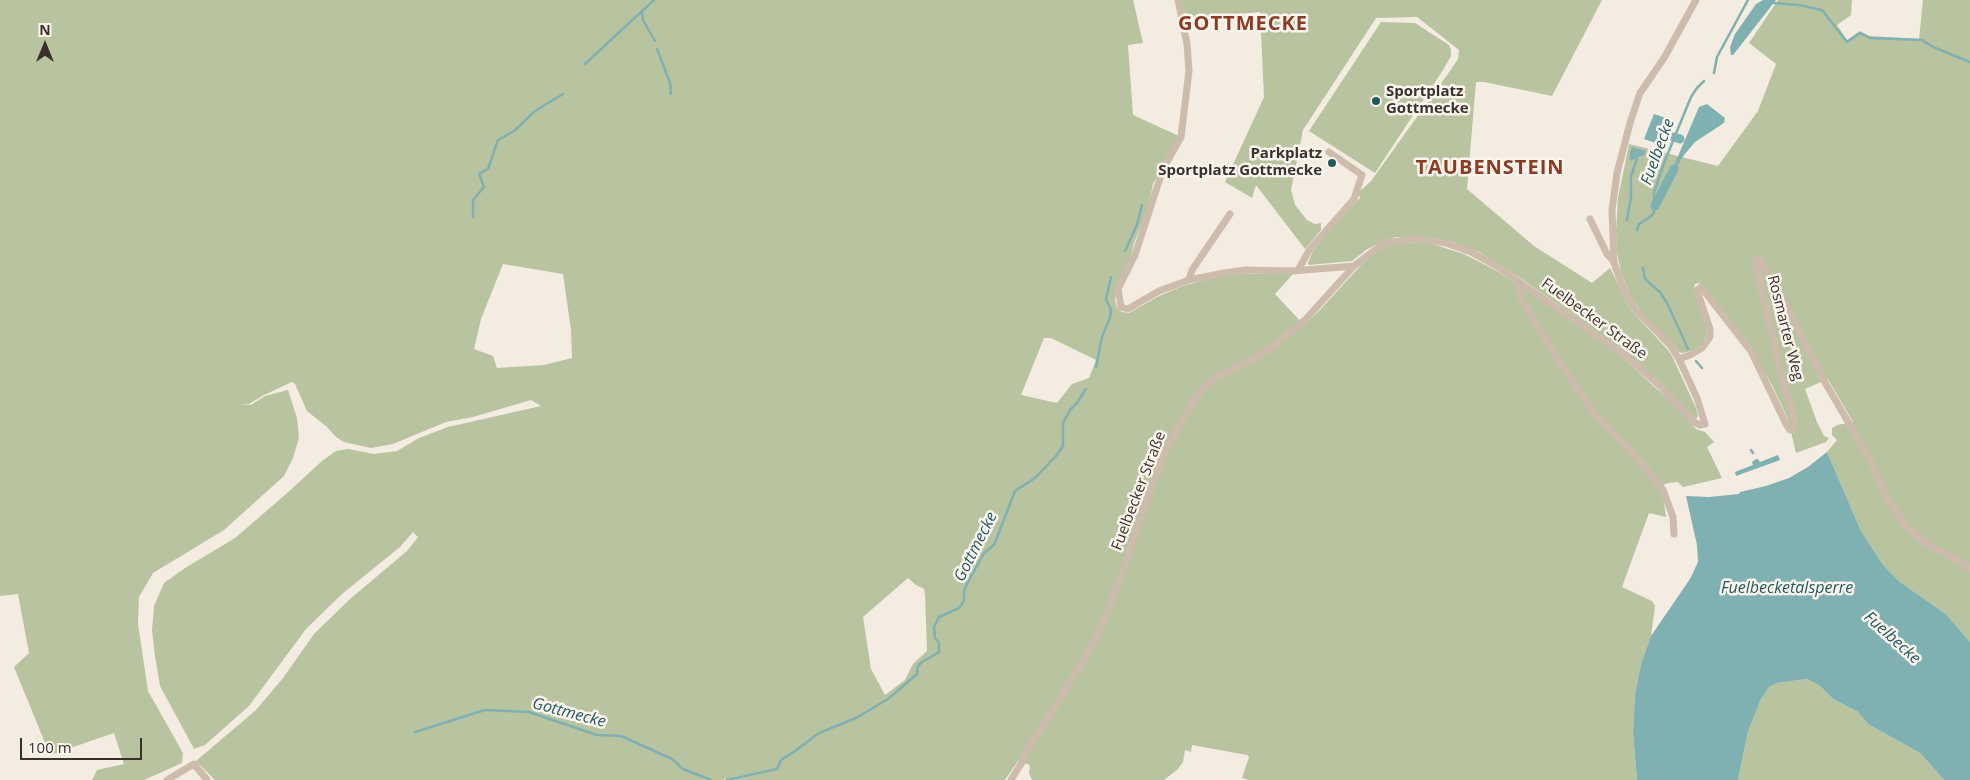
<!DOCTYPE html>
<html>
<head>
<meta charset="utf-8">
<style>
  body { margin:0 }
  #map { position:relative; width:1970px; height:780px; overflow:hidden; background:#f4ebe1; font-family:"Open Sans",sans-serif }
  canvas { display:block }
  .north { position:absolute; left:20px; top:20px; width:50px; height:50px; -webkit-text-stroke:4px #fbf5ee; paint-order:stroke; rotate:0deg; font-size:14px; font-weight:700; line-height:20px; text-align:center; color:#3b302b }
  .north::after { content:''; display:block; margin:auto; width:18px; height:22px; background:#3b302b; clip-path:polygon(50% 0,100% 100%,50% 72%,0 100%) }
  .scale { position:absolute; left:20px; top:738px; width:122px; height:22px; box-sizing:border-box; border:2px solid #3b302b; border-top:0; padding-left:6px; font-size:15px; line-height:18px; white-space:nowrap; color:#3b302b; -webkit-text-stroke:4px #fbf5ee; paint-order:stroke }
</style>
</head>
<body>
<div id="map">
<canvas width="1970" height="780"></canvas>
<div class="north">N</div>
<div class="scale">100 m</div>
</div>
<script>
const ctx = document.querySelector('canvas').getContext('2d');
ctx.lineJoin = 'round';
function fillPath(path, color) { ctx.fillStyle = color; ctx.fill(path, 'evenodd'); }
const poly = rows => new Path2D(rows.map(r => 'M' + r).join(''));
function stroke(path, color, width, dash) { ctx.strokeStyle = color; ctx.lineWidth = width; ctx.lineCap = dash ? 'butt' : 'round'; ctx.setLineDash(dash || []); ctx.stroke(path); }
function write(font, color, halo, rows, align = 'center') {
  ctx.font = font + ' "Open Sans",sans-serif'; ctx.lineWidth = 5; ctx.setLineDash([]); ctx.textBaseline = 'middle'; ctx.strokeStyle = halo; ctx.fillStyle = color; for (const [text, x, y, turn = 0] of rows) {
    ctx.save(); ctx.translate(x, y); ctx.rotate((+turn || 0) * Math.PI / 180); ctx.textAlign = isNaN(turn) ? turn : align; if (halo) ctx.strokeText(text, 0, 0); ctx.fillText(text, 0, 0); ctx.restore();
  }
}
const green = poly([
  [0,0,1133,0,1143,43,1128,45,1133,115,1179,136,1153,184,1148,208,1134,243,1131,256,1117,284,1115,300,1117,308,1122,312,1129,313,1159,296,1183,286,1209,279,1239,274,1293,274,1275,294,1304,325,1320,310,1362,264,1382,247,1403,243,1429,243,1464,254,1497,271,1529,292,1621,356,1671,402,1696,429,1705,432,1714,442,1707,447,1722,478,1683,487,1678,482,1668,483,1659,487,1663,496,1666,517,1649,513,1622,587,1652,601,1655,606,1651,636,1641,664,1635,694,1633,733,1637,780,1248,780,1242,778,1249,757,1247,755,1192,745,1191,752,1185,750,1183,762,1178,769,1164,780,1032,780,1029,773,1030,765,1018,761,1005,780,732,780,777,770,777,768,722,780,215,780,196,761,256,710,283,678,314,634,350,599,407,551,418,537,413,532,400,547,342,594,306,629,249,706,205,745,194,749,160,686,155,656,152,630,154,606,164,583,185,568,235,538,285,495,322,461,336,451,348,449,374,454,397,451,419,438,448,427,541,406,531,400,473,417,446,422,393,444,371,448,344,442,336,437,327,427,307,411,295,384,292,382,264,395,249,404,239,404,251,405,265,396,288,390,297,418,299,438,293,458,284,476,224,530,153,573,139,597,138,624,148,691,183,753,182,763,144,780,92,780,97,770,124,764,114,733,50,755,14,667,29,653,18,594,0,596],
  [503,264,563,274,571,330,572,358,544,365,497,368,493,356,474,349,481,319],
  [1044,338,1051,338,1096,360,1089,378,1072,384,1057,403,1021,395],
  [908,578,916,585,924,589,925,595,927,651,913,664,905,680,885,695,871,669,863,617],
  [1181,0,1602,0,1552,96,1484,82,1476,82,1467,189,1534,246,1592,283,1610,268,1631,310,1667,349,1672,356,1696,408,1698,416,1696,419,1625,352,1522,279,1479,252,1451,241,1436,238,1396,237,1381,242,1366,250,1352,261,1309,265,1308,263,1313,251,1341,217,1360,198,1358,193,1371,181,1452,68,1458,59,1459,50,1417,17,1376,18,1303,130,1291,190,1295,205,1307,220,1315,224,1321,223,1321,230,1305,249,1256,185,1252,198,1225,182,1264,97,1260,12,1186,19],
  [1778,0,1852,0,1851,15,1837,25,1847,40,1860,31,1869,36,1919,39,1923,0,1970,0,1970,642,1946,614,1900,582,1883,565,1861,531,1827,452,1837,440,1832,435,1832,428,1837,425,1853,422,1828,379,1805,389,1817,422,1824,436,1829,438,1826,442,1796,453,1788,419,1772,385,1750,346,1703,285,1699,283,1695,284,1694,288,1706,324,1707,335,1700,346,1691,351,1682,353,1679,352,1672,342,1654,327,1632,299,1621,273,1617,252,1616,232,1618,198,1629,144,1718,166,1758,111,1776,64,1749,43],
  [1381,22,1415,23,1449,45,1451,50,1451,56,1443,70,1375,173,1309,131],
  [1807,679,1820,686,1833,699,1858,712,1868,724,1920,753,1944,780,1738,780,1748,731,1761,699,1769,687,1777,683]
]);
const water = poly([
  [1763,0,1776,0,1733,55,1731,55,1730,47,1735,34,1756,4],
  [1707,104,1725,118,1724,123,1695,142,1684,155,1675,169,1673,168,1699,107],
  [1654,114,1669,119,1659,144,1644,139],
  [1632,147,1646,151,1644,155,1630,161,1630,152],
  [1827,452,1861,531,1883,565,1900,582,1946,614,1970,642,1970,780,1944,780,1920,753,1868,724,1858,712,1833,699,1820,686,1807,679,1777,683,1769,687,1761,699,1748,731,1738,780,1637,780,1633,733,1635,694,1641,664,1651,636,1690,579,1698,562,1697,545,1686,496,1709,497,1739,494,1740,492,1766,486,1789,478,1808,467],
  [1778,455,1780,460,1736,476,1735,472,1753,465,1752,462,1756,459,1758,459,1760,462]
]);
const stream = poly([
  [1774,3,1799,5,1822,10,1847,42,1860,33,1870,38,1922,40,1933,47,1970,62],
  [642,12,643,20,655,41],
  [657,49,670,83,671,94],
  [585,64,654,0],
  [1714,73,1717,57,1748,0],
  [473,217,473,200,484,187,479,174,488,169,498,140,514,131,535,111,563,94],
  [1627,220,1631,197,1631,176,1637,159],
  [1637,230,1639,224,1650,217,1654,213,1654,193,1664,163,1691,97,1697,88,1704,81],
  [1125,251,1137,225,1142,205],
  [1643,268,1645,279,1660,292,1668,305,1688,349],
  [1696,361,1702,368],
  [1096,367,1102,337,1110,318,1111,310,1106,299,1111,277],
  [1751,450,1753,453],
  [415,732,485,710,529,712,597,735,621,736,672,759,683,769,711,780],
  [727,780,777,769,781,760,795,751,819,733,856,718,888,699,917,674,918,666,922,662,939,652,939,643,935,638,934,627,939,617,959,608,964,601,964,591,968,582,984,553,994,545,1015,491,1035,478,1056,456,1063,446,1063,423,1070,410,1077,403,1086,389]
]);
const canal = poly([
  [1674,137,1680,139],
  [1655,206,1674,169]
]);
const street = poly([
  [1178,0,1187,44,1189,71,1181,137,1163,169,1135,255,1118,289,1121,307,1128,309,1159,291,1189,280,1224,273,1246,270,1292,271,1354,266],
  [1590,219,1607,254,1614,262],
  [1298,270,1310,249,1354,199,1362,175,1329,152],
  [1189,280,1192,270,1230,214],
  [1518,281,1520,296,1557,358,1592,410,1644,466,1663,490,1673,517,1674,534],
  [1679,359,1690,355,1702,348,1710,337,1710,329,1697,290,1701,287,1751,351,1786,424,1790,430,1794,430,1795,421,1781,373,1755,262,1757,259,1760,260,1788,309,1823,379,1867,454,1888,499,1906,526,1927,544,1961,562,1970,569],
  [167,780,194,764,207,780],
  [1011,780,1021,764,1028,749,1079,668,1098,635,1126,563,1142,513,1166,450,1193,401,1207,384,1216,377,1255,358,1275,345,1305,320,1354,266,1384,243,1415,239,1446,243,1471,252,1498,267,1626,356,1658,384,1694,422,1700,425,1705,424,1697,398,1679,359,1670,345,1634,308,1622,285,1614,263,1612,210,1617,173,1630,123,1640,93,1664,58,1696,0]
]);
const markers = [
  [1376,101,5,"#1f5a5e"],
  [1332,163,5,"#1f5a5e"]
];
const poiNames = [
  ["Sportplatz",1386,92],
  ["Gottmecke",1386,109],
  ["Parkplatz",1322,154,"right"],
  ["Sportplatz Gottmecke",1322,171,"right"]
];
const streetNames = [
  ["Fuelbecker Straße",1594,319,36],
  ["Rosmarter Weg",1785,328,76],
  ["Fuelbecker Straße",1139,491,-69]
];
const waterNames = [
  ["Fuelbecke",1658,152,-70],
  ["Gottmecke",976,547,-63],
  ["Fuelbecketalsperre",1787,588],
  ["Fuelbecke",1892,638,42],
  ["Gottmecke",569,713,15]
];
const districtNames = [
  ["GOTTMECKE",1243,24],
  ["TAUBENSTEIN",1490,168]
];
fillPath(green, '#b8c4a0');
fillPath(water, '#7fb0b2');
stroke(stream, '#7fb0b2', 2.5);
stroke(canal, '#7fb0b2', 9);
stroke(street, '#cdbbac', 7);
for (const [x, y, r, color] of markers) { const dot = new Path2D(); dot.arc(x, y, r, 0, 2 * Math.PI); ctx.fillStyle = color; ctx.fill(dot); stroke(dot, '#fbf5ee', 2); }
write('bold 15px', '#3b302b', '#fbf5ee', poiNames, 'left');
write('15px', '#3b302b', '#fbf5ee', streetNames);
write('italic 16px', '#1f5a5e', '#fbf5ee', waterNames);
ctx.letterSpacing = '1px';
write('bold 20px', '#8c3b22', '#fbf5ee', districtNames);
ctx.letterSpacing = '0px';
</script>
</body>
</html>
